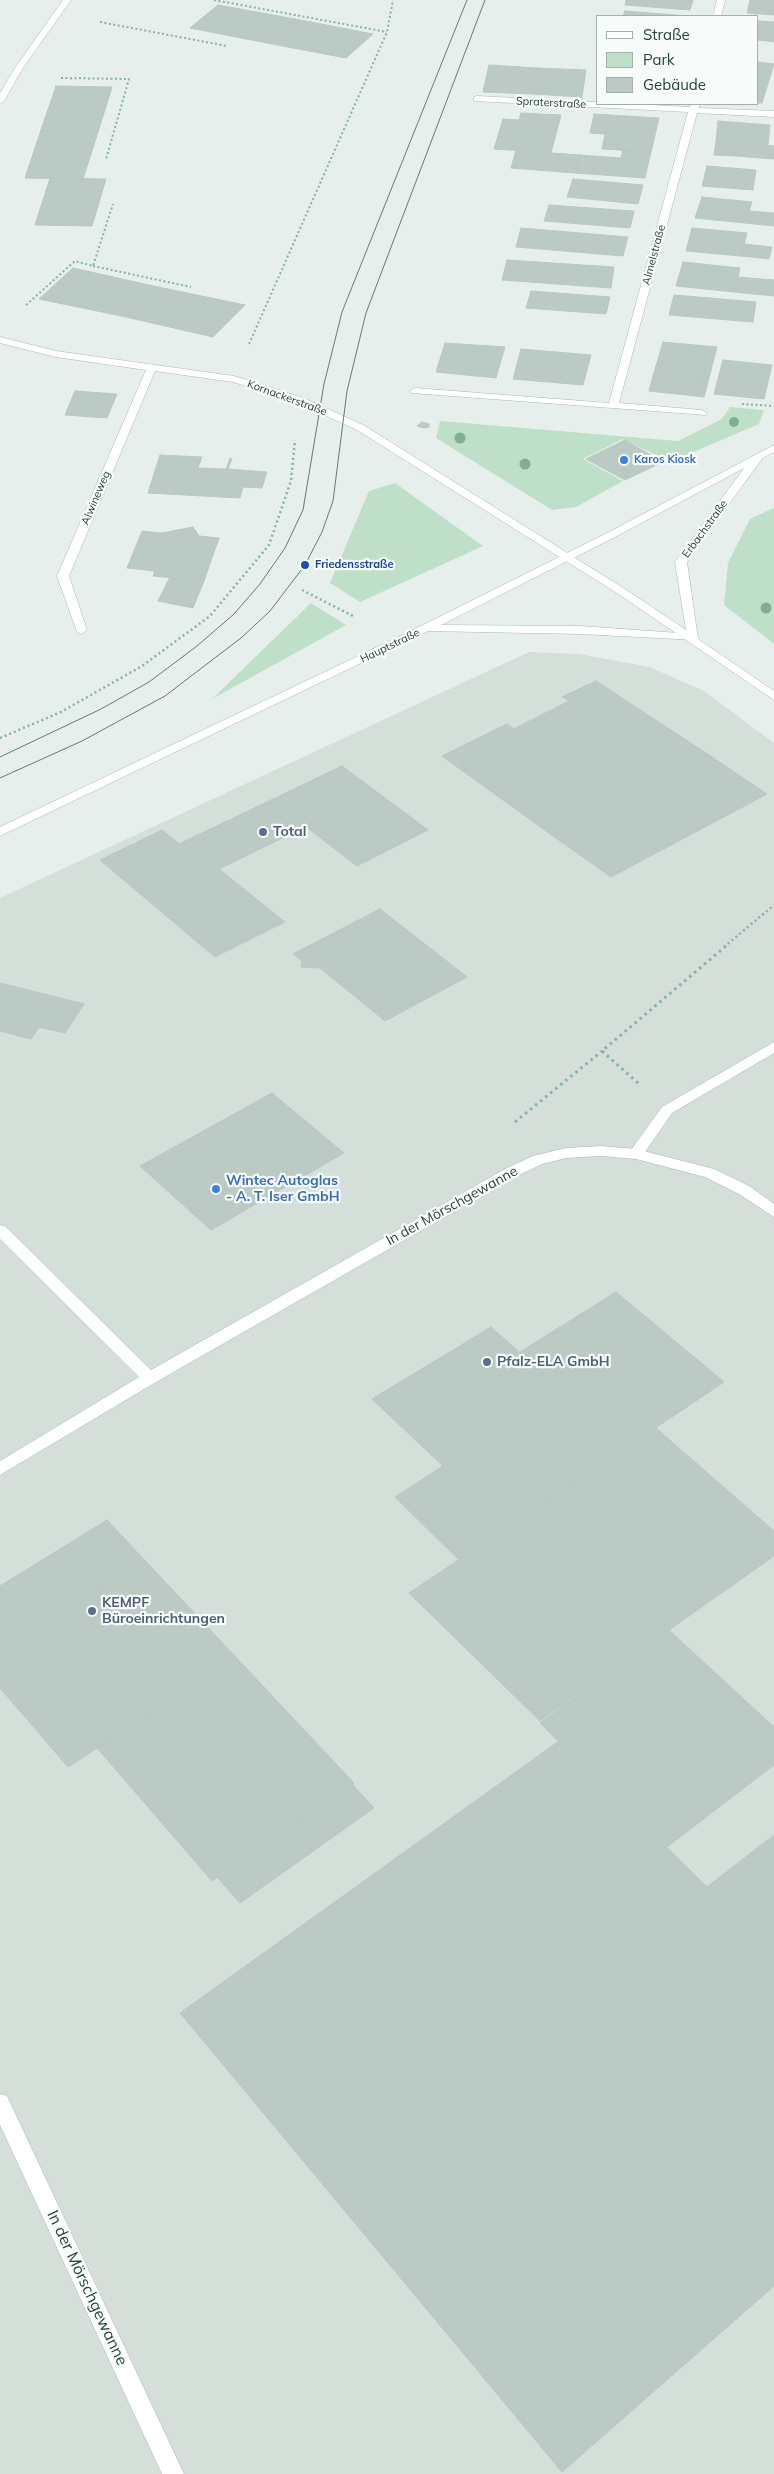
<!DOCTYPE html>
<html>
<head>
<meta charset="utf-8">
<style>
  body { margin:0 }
  #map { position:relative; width:774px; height:2474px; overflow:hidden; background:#e6efeb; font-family:Mulish,sans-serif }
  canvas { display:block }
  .legend { position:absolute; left:596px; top:15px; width:162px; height:90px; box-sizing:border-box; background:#f7fbf9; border:1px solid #a3b1ad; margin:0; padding:6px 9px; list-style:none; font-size:15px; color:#24423a }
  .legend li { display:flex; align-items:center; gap:10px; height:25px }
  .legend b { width:25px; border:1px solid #a3b1ad }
</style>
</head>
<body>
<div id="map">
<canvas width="774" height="2474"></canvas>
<ul class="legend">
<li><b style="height:6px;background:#fff"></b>Straße</li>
<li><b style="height:14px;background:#bfe0c8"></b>Park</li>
<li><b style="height:14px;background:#bbcac4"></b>Gebäude</li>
</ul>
</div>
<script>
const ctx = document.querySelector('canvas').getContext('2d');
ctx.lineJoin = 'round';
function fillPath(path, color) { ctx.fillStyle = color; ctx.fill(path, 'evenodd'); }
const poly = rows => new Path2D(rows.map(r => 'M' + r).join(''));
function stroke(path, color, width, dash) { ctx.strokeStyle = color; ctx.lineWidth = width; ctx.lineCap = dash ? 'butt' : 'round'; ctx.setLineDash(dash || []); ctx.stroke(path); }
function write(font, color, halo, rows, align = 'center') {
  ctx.font = font + ' Mulish,sans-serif'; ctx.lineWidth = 4.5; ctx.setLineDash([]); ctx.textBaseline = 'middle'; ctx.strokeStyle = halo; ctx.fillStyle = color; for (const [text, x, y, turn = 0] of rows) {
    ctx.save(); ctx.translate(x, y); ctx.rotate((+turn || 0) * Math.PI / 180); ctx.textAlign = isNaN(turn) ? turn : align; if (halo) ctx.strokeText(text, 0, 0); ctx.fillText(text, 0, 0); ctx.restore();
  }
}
const built = poly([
  [529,652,580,654,649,667,704,691,774,743,774,2474,0,2474,0,898]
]);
const green = poly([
  [730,407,764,410,759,424,670,462,623,439,583,459,623,481,576,507,552,510,436,438,440,421,678,441,722,419],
  [395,483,483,546,360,602,330,583,369,491],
  [774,508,774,644,724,605,728,563,750,519],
  [311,603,346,625,212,699]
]);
const building = poly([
  [626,0,693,0,690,10,625,5,626,0],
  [750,0,774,0,774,15,747,13,750,0],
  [218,5,295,19,267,43,190,28,218,5],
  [625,11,688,16,623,16,625,11],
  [295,19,373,34,346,58,267,43,295,19],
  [758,21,774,22,774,42,758,40,758,21],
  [758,62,774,64,762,103,758,103,758,62],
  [489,65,537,68,532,94,483,92,489,65],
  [537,68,586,70,582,97,532,94,537,68],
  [56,86,112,87,98,132,41,130,56,86],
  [521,113,561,115,551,153,510,150,521,113],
  [594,114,609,115,605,134,590,133,594,114],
  [609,115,659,118,651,152,602,149,609,115],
  [503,119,519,120,510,150,494,149,503,119],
  [718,121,770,125,768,145,716,142,718,121],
  [41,130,98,132,83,179,25,178,41,130],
  [716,142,737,143,735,156,714,155,716,142],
  [737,143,774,146,774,159,735,156,737,143],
  [516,150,551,153,580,155,575,173,511,168,516,150],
  [623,150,651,152,649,160,621,158,623,150],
  [580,155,621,158,649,160,645,178,575,173,580,155],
  [707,166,756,170,753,190,702,186,707,166],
  [50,178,106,179,92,226,35,225,50,178],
  [573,179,643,185,638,204,567,197,573,179],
  [702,197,752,202,745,223,695,218,702,197],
  [549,205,634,211,630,228,544,221,549,205],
  [749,211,774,213,774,226,745,223,749,211],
  [521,228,628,237,623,256,516,247,521,228],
  [692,228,747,233,741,256,686,251,692,228],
  [744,244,772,247,769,259,741,256,744,244],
  [507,260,614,267,611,288,502,280,507,260],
  [683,262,740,268,734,292,676,286,683,262],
  [73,268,158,287,126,317,39,299,73,268],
  [738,277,774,280,774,296,734,292,738,277],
  [158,287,245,305,213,337,126,317,158,287],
  [531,291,610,297,606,314,526,308,531,291],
  [674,295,756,302,753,322,669,315,674,295],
  [663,342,717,347,708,382,653,376,663,342],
  [445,343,505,347,496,378,436,372,445,343],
  [521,349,591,355,583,385,513,379,521,349],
  [723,360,772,365,764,399,714,394,723,360],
  [653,376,708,382,704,397,649,391,653,376],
  [75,391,117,394,107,418,65,415,75,391],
  [422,422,429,424,429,427,425,428,417,426,422,422],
  [625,440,663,462,625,480,586,459,625,440],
  [160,455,202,457,198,468,226,469,230,458,232,459,228,469,267,472,262,488,243,487,240,498,148,493,160,455],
  [193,527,199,536,219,538,204,581,153,576,155,571,127,568,142,531,162,533,193,527],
  [170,577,204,581,193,608,158,601,170,577],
  [596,681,709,755,553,836,442,756,507,724,514,729,569,701,562,697,596,681],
  [709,755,767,794,611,877,553,836,709,755],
  [342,766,428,830,357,866,271,800,342,766],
  [271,800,305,827,219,869,285,922,215,957,100,860,162,830,179,844,271,800],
  [380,909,467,977,385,1021,320,968,301,967,302,961,293,954,380,909],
  [0,983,84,1004,65,1033,39,1027,31,1039,0,1031,0,983],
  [272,1093,344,1153,211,1230,140,1166,272,1093],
  [616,1292,724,1382,627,1447,520,1352,616,1292],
  [491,1327,627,1447,459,1560,395,1497,443,1466,372,1399,491,1327],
  [656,1428,774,1531,774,1556,540,1721,409,1593,656,1428],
  [107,1520,354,1783,212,1881,97,1748,191,1687,93,1580,0,1637,0,1586,107,1520],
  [93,1580,191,1687,68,1767,0,1688,0,1638,93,1580],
  [669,1630,774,1727,774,1765,667,1847,540,1723,669,1630],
  [559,1741,774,1953,774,2286,562,2472,180,2013,559,1741],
  [352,1784,374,1808,240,1903,218,1878,352,1784],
  [774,1835,774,1953,707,1887,774,1835]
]);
const pathFar2 = poly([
  [214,0,387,32],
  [100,22,227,46],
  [61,78,129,79,106,159],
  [93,266,191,287],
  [26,305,75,261,93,266,113,204],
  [249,344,387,32,393,0],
  [742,404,774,406]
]);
const pathFar1 = poly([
  [302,590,355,617],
  [0,738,61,712,142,666,210,616,269,545,291,481,295,440],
  [724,947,774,905]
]);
const path = poly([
  [638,1083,602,1051,726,946],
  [515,1122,602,1051]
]);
const service = poly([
  [774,1042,774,1053,672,1113,641,1158,631,1158,629,1154,631,1150,662,1107,774,1042]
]);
const minor = poly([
  [63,0,71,0,23,68,4,101,0,104,0,93,15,68,63,0],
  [717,0,725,0,721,16,713,16,717,0],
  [477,96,690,107,691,104,699,104,699,108,774,111,774,117,697,113,619,403,702,410,707,413,706,415,411,393,410,391,415,388,609,403,688,112,474,101,474,97,477,96],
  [0,337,56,351,234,376,304,398,365,426,628,591,686,630,675,562,753,456,761,456,761,460,687,562,698,639,774,691,774,700,620,595,357,430,296,402,233,382,155,371,69,576,87,630,81,634,77,632,57,576,146,370,56,357,0,343,0,337],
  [601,1146,636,1149,714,1169,749,1186,774,1204,774,1217,739,1194,705,1177,636,1159,601,1156,566,1158,542,1164,515,1177,156,1382,0,1475,0,1461,139,1377,0,1239,0,1225,5,1226,151,1370,505,1169,533,1156,566,1148,601,1146],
  [0,2094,7,2096,184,2474,162,2474,0,2125,0,2094]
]);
const secondary = poly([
  [774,445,774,452,615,537,441,625,580,626,693,634,699,638,697,640,580,634,428,631,0,836,0,827,421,626,607,533,774,445]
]);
const tram = poly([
  [0,757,101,709,149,682,197,646,234,614,260,584,285,548,303,510,324,384,342,312,467,0],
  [0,778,82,741,165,696,241,638,270,611,305,565,322,532,333,501,347,391,366,313,485,0]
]);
const trees = [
  [734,422,5],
  [460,438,5.5],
  [525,464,5.5],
  [766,608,5.5]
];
const markers = [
  [624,460,5,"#3f7fe0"],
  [305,565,5,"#1a4fb4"],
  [263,832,5,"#5c6f8a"],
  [216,1189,5,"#3f7fe0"],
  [487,1362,5,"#5c6f8a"],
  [92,1611,5,"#5c6f8a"]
];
const farStreetnames = [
  ["Spraterstraße",551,103,3],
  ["Almelstraße",654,255,-75],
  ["Kornackerstraße",287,398,20],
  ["Alwineweg",96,498,-67],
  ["Erbachstraße",705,529,-54],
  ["Hauptstraße",390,646,-26]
];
const farShopnames = [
  ["Karos Kiosk",634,460]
];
const farTransitnames = [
  ["Friedensstraße",315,565]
];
const serviceNames = [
  ["Total",273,832],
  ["Pfalz-ELA GmbH",497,1362],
  ["KEMPF",102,1603],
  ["Büroeinrichtungen",102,1619]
];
const shopNames = [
  ["Wintec Autoglas",226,1181],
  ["- A. T. Iser GmbH",226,1197]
];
const streetNames = [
  ["In der Mörschgewanne",452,1206,-29]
];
const nearStreetnames = [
  ["In der Mörschgewanne",87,2288,65]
];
fillPath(built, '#d4dfda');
fillPath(green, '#bfe0c8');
fillPath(building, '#bbcac4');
stroke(building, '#b8c9c2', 1);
stroke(service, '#a8b8b2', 1);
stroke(minor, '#a8b8b2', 1);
stroke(secondary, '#a4bbb3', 1);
stroke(pathFar2, '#86b3a5', 2, [2, 2.5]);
stroke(pathFar1, '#86b3a5', 2.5, [2, 3]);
stroke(path, '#86b3a5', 3, [2.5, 4]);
fillPath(service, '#fff');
fillPath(minor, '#fff');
fillPath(secondary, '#fff');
stroke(tram, '#5f7d75', 1);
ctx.fillStyle = '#80af93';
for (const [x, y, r] of trees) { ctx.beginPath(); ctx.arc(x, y, r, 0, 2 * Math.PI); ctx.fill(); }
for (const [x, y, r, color] of markers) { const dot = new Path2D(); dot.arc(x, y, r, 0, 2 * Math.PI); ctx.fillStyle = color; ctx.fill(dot); stroke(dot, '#f7fbf9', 2); }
write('11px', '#24423a', '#f7fbf9', farStreetnames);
write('bold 11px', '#366cbe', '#f7fbf9', farShopnames, 'left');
write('bold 11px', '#164399', '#f7fbf9', farTransitnames, 'left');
write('bold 14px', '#4e5e75', '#f7fbf9', serviceNames, 'left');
write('bold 14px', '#366cbe', '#f7fbf9', shopNames, 'left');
write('14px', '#24423a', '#f7fbf9', streetNames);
write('16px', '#24423a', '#f7fbf9', nearStreetnames);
</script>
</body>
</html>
